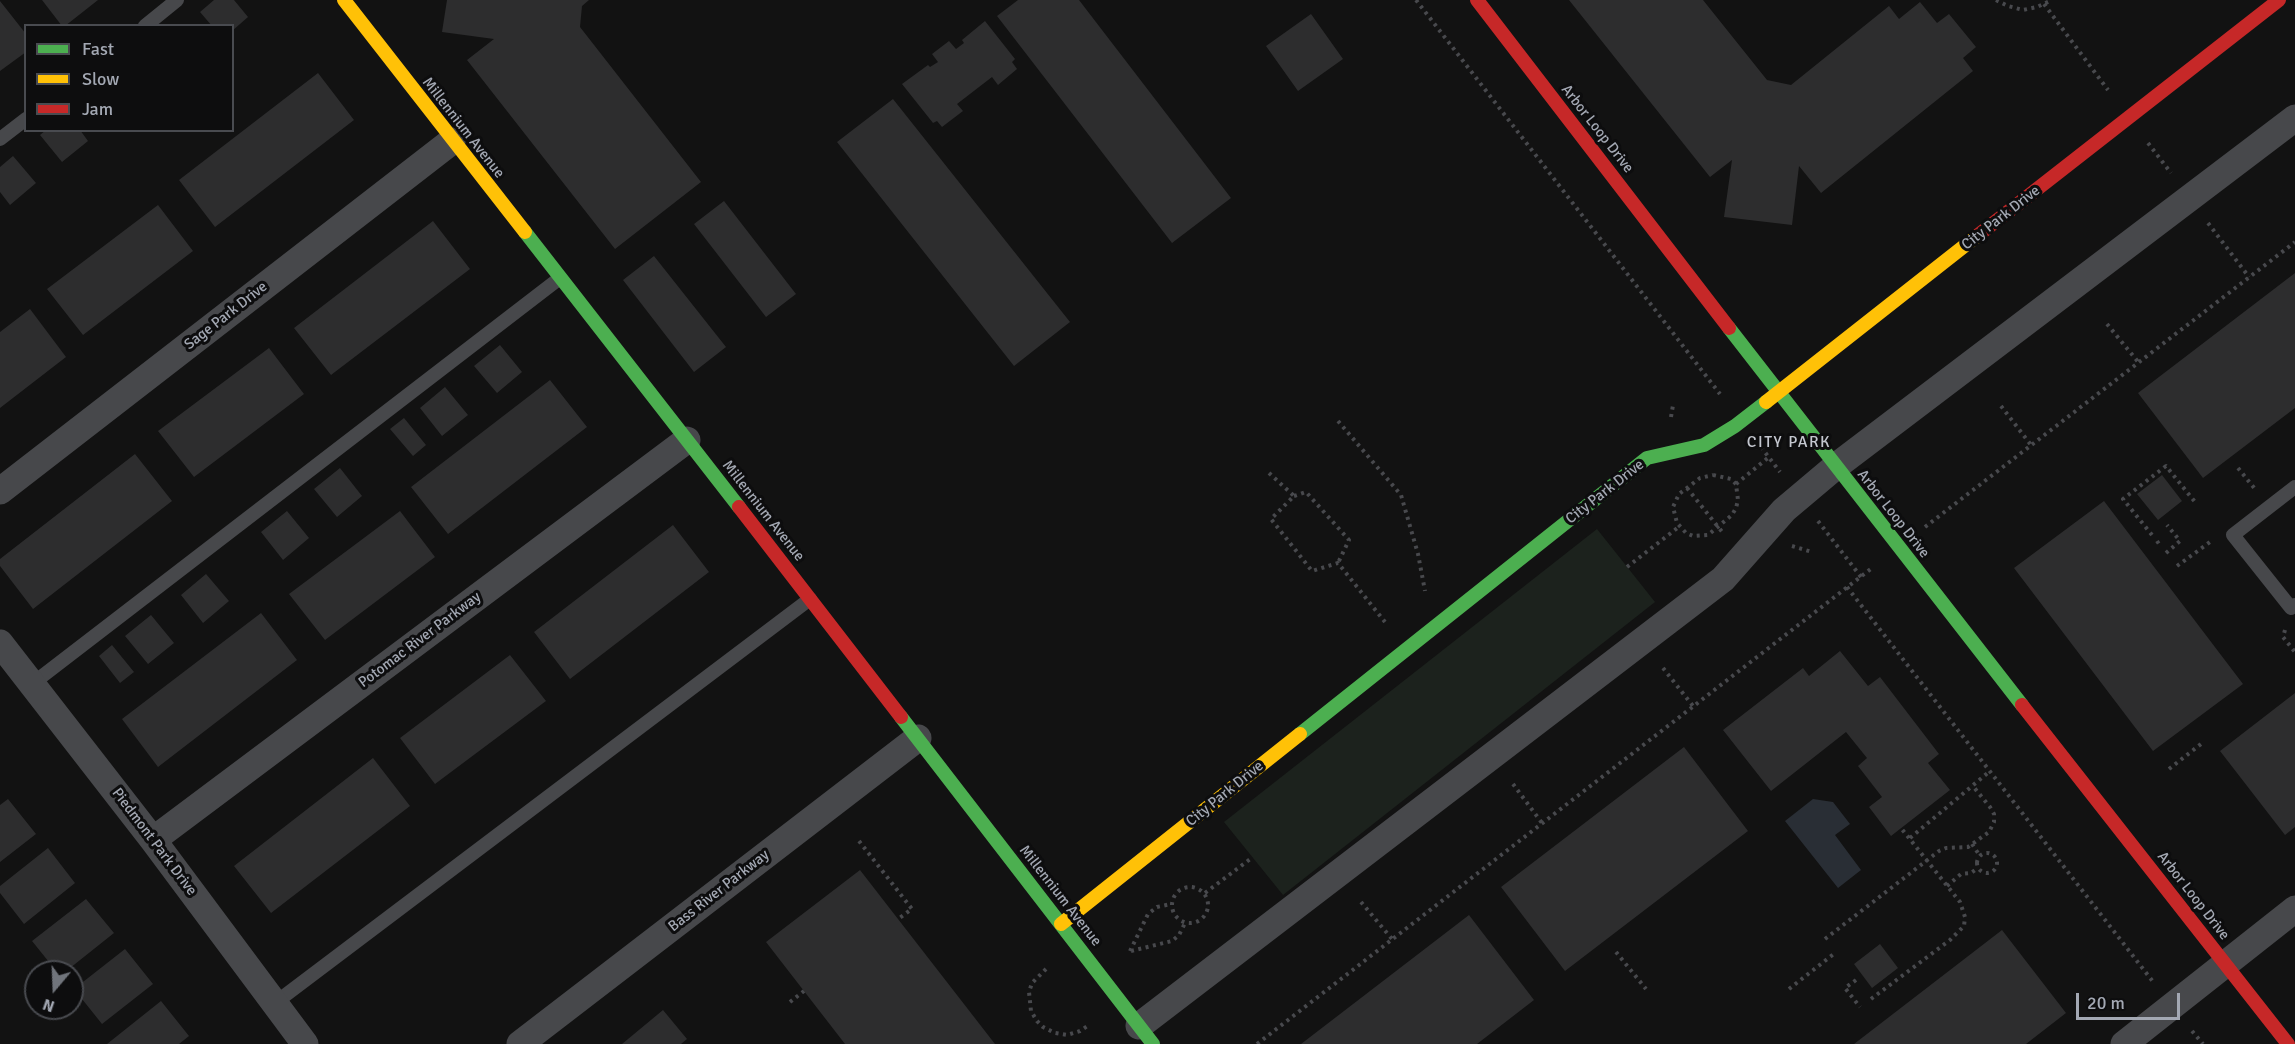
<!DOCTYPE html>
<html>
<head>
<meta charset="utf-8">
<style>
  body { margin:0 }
  #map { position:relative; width:2295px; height:1044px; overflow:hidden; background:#121212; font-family:Signika,sans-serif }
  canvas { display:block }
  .legend { position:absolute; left:24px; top:24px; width:210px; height:108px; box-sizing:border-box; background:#0d0d0e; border:2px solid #494b50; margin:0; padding:8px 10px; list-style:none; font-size:18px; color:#a3a8b3 }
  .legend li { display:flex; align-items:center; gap:12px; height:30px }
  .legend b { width:30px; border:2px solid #494b50 }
  .north { position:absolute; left:24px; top:960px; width:60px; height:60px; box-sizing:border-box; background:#0d0d0e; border:2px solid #494b50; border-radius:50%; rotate:199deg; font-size:16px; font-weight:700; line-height:24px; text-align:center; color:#a3a8b3 }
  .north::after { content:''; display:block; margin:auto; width:21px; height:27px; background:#70747b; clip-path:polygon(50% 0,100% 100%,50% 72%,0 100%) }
  .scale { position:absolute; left:2076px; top:993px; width:104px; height:27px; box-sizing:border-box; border:3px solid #a3a8b3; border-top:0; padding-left:8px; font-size:18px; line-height:21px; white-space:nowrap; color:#a3a8b3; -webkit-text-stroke:4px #0d0d0e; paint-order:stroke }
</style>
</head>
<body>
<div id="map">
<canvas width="2295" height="1044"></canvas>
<ul class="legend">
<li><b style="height:8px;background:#4caf50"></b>Fast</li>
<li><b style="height:8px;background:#ffc107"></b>Slow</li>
<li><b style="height:8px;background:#c62828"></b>Jam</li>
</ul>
<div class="north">N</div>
<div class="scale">20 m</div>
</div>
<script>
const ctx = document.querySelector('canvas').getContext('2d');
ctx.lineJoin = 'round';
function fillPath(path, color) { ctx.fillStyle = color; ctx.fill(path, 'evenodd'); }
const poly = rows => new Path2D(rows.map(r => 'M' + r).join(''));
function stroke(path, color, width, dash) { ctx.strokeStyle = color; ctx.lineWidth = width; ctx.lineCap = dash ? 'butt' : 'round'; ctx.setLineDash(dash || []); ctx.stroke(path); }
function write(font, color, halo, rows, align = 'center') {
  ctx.font = font + ' Signika,sans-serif'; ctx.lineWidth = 6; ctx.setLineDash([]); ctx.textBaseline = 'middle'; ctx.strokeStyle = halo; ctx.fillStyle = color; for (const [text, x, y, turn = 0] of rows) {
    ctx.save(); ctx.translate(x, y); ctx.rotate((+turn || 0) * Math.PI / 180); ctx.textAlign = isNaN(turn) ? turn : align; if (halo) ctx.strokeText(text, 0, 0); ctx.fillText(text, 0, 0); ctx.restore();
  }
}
const green = poly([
  [1597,529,1655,602,1283,895,1224,822]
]);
const water = poly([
  [1813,799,1833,802,1850,824,1835,835,1861,870,1838,888,1785,821]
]);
const building = poly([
  [42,0,98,0,65,26,62,26],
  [214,0,234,0,248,17,232,31,232,26,212,26,200,12],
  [447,0,589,0,582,6,580,27,701,182,615,249,467,60,494,39,442,32],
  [1018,0,1079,0,1231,198,1172,243,997,16],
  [1569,0,1703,0,1767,80,1791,85,1889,6,1899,19,1920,2,1937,23,1949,14,1976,47,1963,58,1973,71,1821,193,1799,166,1792,225,1724,217,1732,160,1710,177],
  [0,1,26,34,26,52,0,71],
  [1311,14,1343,59,1298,91,1266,46],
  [985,21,1015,59,1012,62,1017,69,998,85,992,77,957,104,963,111,942,127,937,121,933,123,902,84,928,65,930,67,938,62,932,54,949,41,956,49,964,43,962,40],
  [318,73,354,120,215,227,179,180],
  [893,99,1070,322,1014,366,837,142],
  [46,130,80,130,88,141,62,162,40,135],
  [13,156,36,183,10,205,0,192,0,167],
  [724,201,796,294,766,317,694,224],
  [158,205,193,251,83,335,47,289],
  [433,221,470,269,331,375,294,328],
  [654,256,726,347,694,372,623,280],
  [2295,273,2295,408,2203,478,2138,393],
  [30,309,66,357,0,408,0,332],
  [500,345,522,372,497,393,474,366],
  [269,348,304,394,194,477,158,431],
  [550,380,587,427,448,534,411,487],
  [445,387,468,415,442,436,420,408],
  [404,418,426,445,413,456,390,429],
  [135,454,172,501,33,609,0,566,0,559],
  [340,468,362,496,337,517,314,489],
  [2162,475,2182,501,2158,520,2137,494],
  [2104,501,2243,684,2153,751,2014,568],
  [287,511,309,538,283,560,261,532],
  [400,511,435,557,325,640,289,594],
  [673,525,709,572,570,679,534,632],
  [206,574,229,601,203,623,181,595],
  [261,613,297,660,158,767,122,719],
  [151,615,174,643,148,664,125,636],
  [112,645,134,672,120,683,99,656],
  [1840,651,1868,686,1880,677,1939,754,1928,763,1950,790,1891,836,1869,807,1882,797,1858,766,1867,758,1846,732,1771,791,1723,730,1803,668,1809,676],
  [510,655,546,701,435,784,400,738],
  [2295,693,2295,827,2285,835,2220,751],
  [1684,747,1748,831,1565,971,1501,887],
  [373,758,410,806,271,913,234,866],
  [8,799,36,834,0,862,0,805],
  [48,848,75,883,24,924,0,893,0,886],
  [860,870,898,919,995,1044,845,1044,766,942],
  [86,899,114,933,65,972,57,972,32,941],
  [1469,915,1534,1000,1477,1044,1301,1044],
  [2002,930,2066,1013,2026,1044,1854,1044],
  [1880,944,1898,968,1872,988,1854,964],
  [125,949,153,984,102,1024,74,989],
  [161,1001,189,1036,179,1044,107,1044],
  [663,1010,687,1039,681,1044,622,1044]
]);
const path = poly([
  [1416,0,1720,394],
  [1996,0,2008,6,2023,10,2037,7,2052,0],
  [2044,4,2108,90],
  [2148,143,2171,173],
  [2208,223,2249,277],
  [2107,324,2139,363],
  [2001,406,2031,445],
  [1671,417,1673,405],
  [1338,421,1401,495,1418,554,1425,591],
  [1761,447,1780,472],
  [2238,468,2255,489],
  [1269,473,1294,496,1271,519,1312,571,1338,563,1385,622],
  [1713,475,1731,479,1736,484,1738,500,1736,508,1732,515,1708,535,1693,536,1686,533,1677,523,1673,507,1679,494,1700,478,1713,475],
  [1736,484,1769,457],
  [1687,488,1723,533],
  [1294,496,1306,492,1349,540,1338,563],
  [1818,521,1861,577],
  [1925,527,2295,242],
  [2152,535,2123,499,2166,466,2195,502],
  [2157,541,2161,547],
  [1792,546,1812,552],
  [2166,553,2180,541,2167,525],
  [2177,566,2210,542],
  [1627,567,1680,526],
  [1847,587,2154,983],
  [2285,630,2283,637,2295,652],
  [1663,668,1693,706],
  [2169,769,2201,744],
  [1513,784,1542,823],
  [1910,838,1990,771],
  [859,841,912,909,898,919],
  [1972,844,1980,856],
  '1977 863a10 10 0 1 1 20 0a10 10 0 1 1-20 0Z',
  [1947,886,1961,874,1971,873,1978,868],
  '1172 905a18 18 0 1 1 36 0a18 18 0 1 1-36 0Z',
  [1205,893,1253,857],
  [1361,902,1392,939],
  [1825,939,1939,851,1946,848,1968,847,1989,832,1994,822,1994,814,1990,807,1972,785],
  [1130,951,1148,914,1157,907,1171,904],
  [1131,951,1172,941,1179,935,1185,923],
  [1616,952,1646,989],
  [1046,969,1032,983,1029,992,1031,1011,1037,1021,1043,1027,1055,1033,1067,1035,1080,1031,1089,1025],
  [1856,980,1845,988,1860,1007],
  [1789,989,1835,953],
  [1871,999,1950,940,1964,926,1965,917,1960,902,1901,828],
  [790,1002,804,991],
  [2192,1031,2203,1044],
  [1257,1044,1872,568]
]);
const lane = poly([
  [145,26,177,0],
  [0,139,26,119],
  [2295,487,2233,535,2291,608,2295,605],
  [32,684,560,278],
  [275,1003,810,599]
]);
const street = poly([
  [0,491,452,141],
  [0,643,153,840,305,1044],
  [153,840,687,440],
  [1139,1026,1723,579,1784,510,1835,467,2295,118],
  [520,1044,918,738],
  [2124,1044,2295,909]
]);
const fast = poly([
  [525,232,739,507],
  [1729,328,2022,705],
  [901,717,1153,1044],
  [1300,734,1647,458,1704,445,1735,426,1766,402]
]);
const slow = poly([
  [344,0,525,232],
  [1766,402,1977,236],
  [1061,924,1300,734]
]);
const jam = poly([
  [1477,0,1729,328],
  [1977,236,2279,0],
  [739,507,901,717],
  [2022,705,2288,1044]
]);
const streetNames = [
  ["Millennium Avenue",463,128,52],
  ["Arbor Loop Drive",1597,129,52],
  ["City Park Drive",2001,218,-38],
  ["Sage Park Drive",226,316,-38],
  ["City Park Drive",1605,492,-38],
  ["Millennium Avenue",763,511,52],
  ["Arbor Loop Drive",1893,514,52],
  ["Potomac River Parkway",420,640,-37],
  ["City Park Drive",1225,794,-39],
  ["Piedmont Park Drive",154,842,53],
  ["Bass River Parkway",719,891,-38],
  ["Millennium Avenue",1060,896,52],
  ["Arbor Loop Drive",2193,896,52]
];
const neighbourhoodNames = [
  ["CITY PARK",1789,443]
];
fillPath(green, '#1c221d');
fillPath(water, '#292e35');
fillPath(building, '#2d2d2e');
stroke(path, '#48494d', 4, [3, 4.5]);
stroke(lane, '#47484b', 14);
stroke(street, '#47484b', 27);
stroke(fast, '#4caf50', 14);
stroke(slow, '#ffc107', 14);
stroke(jam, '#c62828', 14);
write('15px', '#a3a8b3', '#0d0d0e', streetNames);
ctx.letterSpacing = '1.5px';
write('16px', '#c4c7cf', '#0d0d0e', neighbourhoodNames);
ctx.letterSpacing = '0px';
</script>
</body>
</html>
